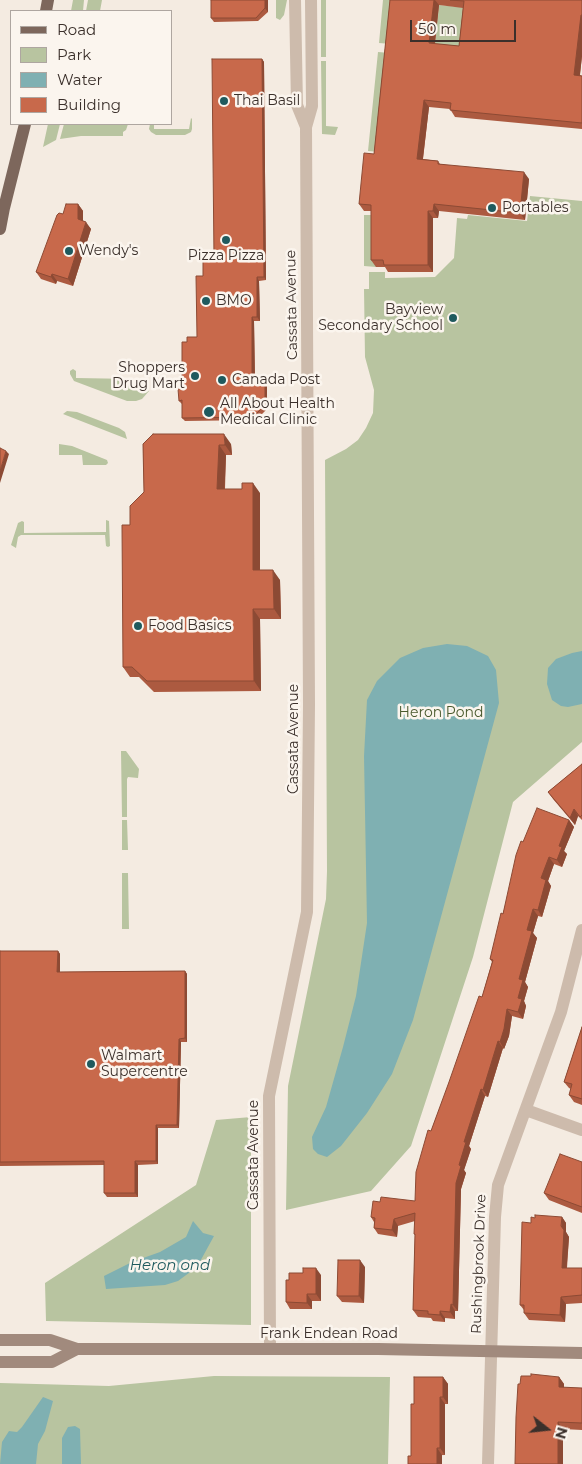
<!DOCTYPE html>
<html>
<head>
<meta charset="utf-8">
<style>
  body { margin:0 }
  #map { position:relative; width:582px; height:1464px; overflow:hidden; background:#f4ebe1; font-family:Montserrat,sans-serif }
  canvas { display:block }
  .legend { position:absolute; left:10px; top:10px; width:162px; height:115px; box-sizing:border-box; background:#fbf5ee; border:1px solid #aea6a0; margin:0; padding:6px 9px; list-style:none; font-size:15px; color:#3b302b }
  .legend li { display:flex; align-items:center; gap:10px; height:25px }
  .legend b { width:25px; border:1px solid #aea6a0 }
  .north { position:absolute; left:522px; top:1404px; width:50px; height:50px; -webkit-text-stroke:4px #fbf5ee; paint-order:stroke; rotate:106deg; font-size:14px; font-weight:700; line-height:20px; text-align:center; color:#3b302b }
  .north::after { content:''; display:block; margin:auto; width:18px; height:22px; background:#3b302b; clip-path:polygon(50% 0,100% 100%,50% 72%,0 100%) }
  .scale { position:absolute; left:410px; top:20px; width:106px; height:22px; box-sizing:border-box; border:2px solid #3b302b; border-top:0; padding-left:6px; font-size:15px; line-height:18px; white-space:nowrap; color:#3b302b; -webkit-text-stroke:4px #fbf5ee; paint-order:stroke }
</style>
</head>
<body>
<div id="map">
<canvas width="582" height="1464"></canvas>
<ul class="legend">
<li><b style="height:6px;background:#7d675c"></b>Road</li>
<li><b style="height:14px;background:#b8c4a0"></b>Park</li>
<li><b style="height:14px;background:#7fb0b2"></b>Water</li>
<li><b style="height:14px;background:#c8694b"></b>Building</li>
</ul>
<div class="north">N</div>
<div class="scale">50 m</div>
</div>
<script>
const ctx = document.querySelector('canvas').getContext('2d');
ctx.lineJoin = 'round';
function fillPath(path, color) { ctx.fillStyle = color; ctx.fill(path, 'evenodd'); }
const poly = rows => new Path2D(rows.map(r => 'M' + r).join(''));
function stroke(path, color, width, dash) { ctx.strokeStyle = color; ctx.lineWidth = width; ctx.lineCap = dash ? 'butt' : 'round'; ctx.setLineDash(dash || []); ctx.stroke(path); }
function write(font, color, halo, rows, align = 'center') {
  ctx.font = font + ' Montserrat,sans-serif'; ctx.lineWidth = 5; ctx.setLineDash([]); ctx.textBaseline = 'middle'; ctx.strokeStyle = halo; ctx.fillStyle = color; for (const [text, x, y, turn = 0] of rows) {
    ctx.save(); ctx.translate(x, y); ctx.rotate((+turn || 0) * Math.PI / 180); ctx.textAlign = isNaN(turn) ? turn : align; if (halo) ctx.strokeText(text, 0, 0); ctx.fillText(text, 0, 0); ctx.restore();
  }
}
const green = poly([
  [73,0,84,0,83,11,71,11],
  [88,0,102,0,100,11,86,11],
  [276,0,287,0,284,15,280,20,276,18],
  [321,0,326,0,326,57,321,57],
  [383,0,396,0,391,44,379,43],
  [439,5,469,8,464,53,434,50],
  [378,52,390,53,380,152,368,151],
  [321,61,326,61,326,126,338,127,335,135,322,134],
  [191,118,192,119,192,129,191,132,185,135,156,135,151,132,149,129,150,124,154,124,154,129,189,129],
  [48,124,60,124,56,140,43,147],
  [64,124,128,124,126,130,123,132,123,136,81,136,60,139],
  [530,196,582,201,582,742,513,802,473,957,411,1146,371,1191,286,1210,288,1086,326,899,327,871,325,460,346,449,358,440,366,428,373,413,374,390,365,357,364,289,369,289,369,272,385,272,385,278,435,277,454,258,457,218,467,219,468,215,527,221],
  [364,215,376,215,376,267,364,266],
  [73,369,76,371,76,378,134,379,134,388,140,388,149,391,142,399,136,401,127,401,74,381,70,374,70,371],
  [67,411,77,412,119,428,125,432,127,439,63,414],
  [59,444,72,446,107,460,108,463,106,465,83,465,82,455,59,455],
  [106,520,109,521,110,546,108,547,106,546,105,535,21,535,18,537,16,548,11,545,18,523,22,521,24,522,24,533,106,532],
  [121,751,126,751,139,769,138,778,128,777,127,779,127,817,122,817],
  [122,820,127,820,128,850,122,850],
  [122,873,128,873,129,929,122,929],
  [251,1117,251,1325,46,1321,45,1283,196,1185,216,1120],
  [214,1376,390,1377,388,1464,0,1464,0,1383,109,1386]
]);
const water = poly([
  [447,644,467,646,488,656,496,670,499,703,413,1020,392,1074,367,1113,341,1146,327,1157,318,1154,313,1149,312,1137,326,1107,343,1047,356,996,367,923,364,756,367,700,377,681,400,658,423,648],
  [582,651,582,704,568,707,561,706,552,700,547,684,548,668,556,659,572,653],
  [193,1221,203,1233,214,1236,197,1267,178,1281,165,1285,106,1289,104,1276,132,1262,160,1252,186,1237],
  [43,1397,53,1401,45,1431,38,1444,36,1464,0,1464,2,1442,9,1431,17,1432,22,1427],
  [75,1426,80,1429,81,1464,62,1464,62,1438,68,1427]
]);
const street = poly([
  [295,0,297,105,306,127],
  [526,1110,582,1130],
  [270,1348,269,1096,307,912,309,705,306,127,312,106,311,0],
  [488,1464,495,1217,498,1185,561,1012,582,930]
]);
const secondary = poly([
  [0,1340,50,1340,77,1349,378,1349,582,1353],
  [0,1362,52,1362,77,1349]
]);
const primary = poly([
  [46,11,48,0],
  [0,229,4,208,25,124]
]);
const wall = poly([
  [211,0,268,0,268,12,258,21,214,22,211,18],
  [390,0,582,0,582,56,580,75,582,76,582,129,455,117,450,109,429,107,423,159,438,161,440,164,529,179,525,220,439,211,438,218,433,218,433,272,388,272,385,267,376,267,371,260,371,211,364,211,359,204,374,154],
  [439,5,463,8,459,46,435,44],
  [262,59,264,62,266,280,259,281,260,321,254,321,255,379,267,383,267,409,256,420,185,421,182,418,182,404,179,401,182,389,187,342,197,337,203,276,214,258],
  [78,204,83,211,83,221,91,229,73,286,57,281,56,284,41,279,36,272,63,214],
  [143,444,231,444,232,455,226,455,225,489,260,493,260,570,280,580,281,619,260,619,261,691,154,692,139,677,130,677,123,667,130,525,144,492],
  [582,764,582,820,578,816,575,825,553,799,548,792],
  [569,820,574,827,564,851,567,854,562,867,554,864,548,881,551,886,542,917,538,916,533,933,537,938,525,982,528,987,524,1001,526,1006,523,1019,512,1016,509,1036,504,1049,503,1048,488,1097,485,1096,469,1146,471,1149,464,1170,466,1173,461,1189,458,1311,455,1311,455,1319,445,1318,445,1322,433,1321,431,1318,418,1317,413,1310,415,1235,414,1234,415,1221,398,1226,397,1237,378,1234,374,1228,374,1222,371,1217,380,1202,415,1201,431,1131,482,997,492,962,490,959,523,842],
  [0,951,58,951,60,954,60,972,185,971,187,974,187,1042,181,1042,179,1128,158,1128,158,1164,138,1165,138,1197,107,1197,104,1193,104,1165,0,1166],
  [582,1027,582,1105,574,1102,569,1095,571,1089,569,1088,564,1082],
  [582,1162,582,1213,549,1200,544,1193],
  [562,1217,566,1223,566,1232,569,1237,567,1268,582,1268,582,1303,566,1304,565,1322,529,1320,524,1313,524,1310,520,1305,531,1223,535,1218],
  [365,1267,364,1303,342,1302,337,1296],
  [321,1275,321,1301,312,1301,312,1309,290,1309,286,1302,289,1280],
  [443,1377,448,1384,448,1404,445,1404,445,1455,411,1456],
  [559,1377,564,1384,564,1388,582,1388,582,1430,563,1429,563,1464,515,1464]
]);
const shadedWall = poly([
  [265,0,268,0,268,12,265,8],
  [434,0,435,0,439,5,434,50,429,43],
  [581,15,582,16,582,56,579,82,574,75],
  [262,59,264,62,266,280,264,277],
  [424,100,429,107,422,166,417,159],
  [524,172,529,179,525,220,520,213],
  [78,204,83,211,83,226,78,219],
  [434,204,439,211,438,218,433,211],
  [428,211,433,218,433,272,428,265],
  [86,222,91,229,73,286,68,279],
  [52,274,57,281,56,284,51,277],
  [257,277,259,281,260,321,257,317],
  [252,317,254,321,255,383,252,380],
  [265,379,267,383,267,409,265,405],
  [224,434,231,444,232,455,225,445],
  [219,445,226,455,224,500,217,489],
  [6,451,9,454,0,483,0,471],
  [253,483,260,493,260,580,253,570],
  [273,570,280,580,281,619,274,609],
  [253,609,260,619,261,691,254,681],
  [574,809,578,816,575,825,570,818],
  [569,820,574,827,564,851,567,854,562,867,557,860,559,846],
  [549,857,554,864,548,881,551,886,542,917,538,910,541,878],
  [533,909,538,916,533,933,537,938,525,982,528,987,524,1001,526,1006,523,1019,518,1012,519,979,527,930],
  [58,951,60,954,60,976,57,972],
  [185,971,187,974,187,1042,185,1038],
  [507,1009,512,1016,509,1036,504,1049,500,1042],
  [179,1039,181,1042,179,1128,177,1125],
  [498,1041,503,1048,488,1097,483,1090],
  [481,1089,485,1096,469,1146,471,1149,464,1170,466,1173,461,1189,458,1311,453,1305,456,1183,464,1142],
  [156,1125,158,1128,158,1164,156,1161],
  [135,1161,138,1165,138,1197,135,1193],
  [562,1217,566,1223,566,1232,569,1237,566,1275,562,1268],
  [394,1219,398,1226,397,1237,392,1230],
  [360,1260,365,1267,364,1303,359,1296],
  [316,1268,321,1275,321,1301,316,1294],
  [307,1294,312,1301,312,1309,307,1303],
  [561,1297,566,1304,565,1322,560,1315],
  [451,1304,455,1311,455,1319,450,1312],
  [440,1311,445,1318,445,1322,440,1315],
  [443,1377,448,1384,448,1404,443,1397],
  [559,1377,564,1384,564,1394,559,1387],
  [440,1397,445,1404,445,1455,440,1448],
  [558,1422,563,1429,563,1464,558,1464],
  [437,1448,442,1455,442,1464,437,1464]
]);
const building = poly([
  [211,0,265,0,265,8,256,18,211,18,211,0],
  [390,0,434,0,429,43,459,46,464,1,450,0,582,0,582,15,581,15,574,75,582,76,582,123,450,110,451,103,424,100,417,159,438,161,438,164,524,172,520,213,434,204,433,211,428,211,428,265,384,265,383,260,371,260,371,205,359,204,364,153,374,154,390,0],
  [212,59,262,59,264,277,257,277,257,317,252,317,252,380,265,379,265,405,253,417,182,418,182,400,179,401,178,389,182,389,182,342,187,342,187,337,197,337,196,276,203,276,203,258,214,258,212,59],
  [66,204,78,204,78,219,86,222,68,279,52,274,51,277,36,272,57,215,59,213,63,214,66,204],
  [153,434,224,434,225,445,219,445,217,489,242,489,242,483,253,483,253,570,273,570,274,609,253,609,254,681,147,681,132,667,123,667,122,525,130,525,130,506,144,492,143,444,153,434],
  [0,448,6,451,0,471,0,448],
  [582,764,582,815,580,817,574,809,570,818,548,792,582,764],
  [537,808,569,820,559,846,562,847,557,860,549,857,541,878,546,880,538,910,533,909,527,930,532,931,519,979,523,980,518,998,522,999,518,1012,507,1009,504,1029,500,1042,498,1041,483,1090,481,1089,464,1142,466,1142,459,1165,461,1166,456,1183,453,1305,451,1304,450,1312,440,1311,440,1315,428,1314,428,1311,413,1310,415,1234,414,1234,415,1213,394,1219,392,1230,374,1228,375,1218,371,1217,373,1201,380,1202,381,1197,415,1201,416,1172,428,1130,431,1131,449,1082,479,996,482,997,493,960,490,959,501,913,503,914,516,855,521,841,523,842,537,808],
  [0,951,58,951,57,972,185,971,185,1038,179,1039,177,1125,156,1125,156,1161,135,1161,135,1193,104,1193,104,1161,0,1162,0,951],
  [582,1027,582,1099,569,1095,572,1084,564,1082,582,1027],
  [560,1154,582,1162,582,1207,544,1193,560,1154],
  [535,1215,562,1217,561,1226,564,1230,562,1268,582,1268,582,1295,561,1297,560,1315,524,1313,524,1305,520,1305,522,1222,531,1223,531,1217,535,1218,535,1215],
  [338,1260,360,1260,359,1296,337,1296,338,1260],
  [303,1268,316,1268,316,1294,307,1294,307,1303,286,1302,286,1280,289,1280,289,1273,303,1273,303,1268],
  [531,1374,559,1377,559,1387,582,1388,582,1423,558,1422,558,1464,515,1464,516,1417,518,1384,520,1384,521,1376,531,1376,531,1374],
  [414,1377,443,1377,443,1397,440,1397,440,1448,437,1448,437,1464,408,1464,408,1456,411,1456,411,1404,414,1404,414,1377]
]);
const markers = [
  [224,101,5,"#1f5a5e"],
  [492,208,5,"#1f5a5e"],
  [226,240,5,"#1f5a5e"],
  [69,251,5,"#1f5a5e"],
  [206,301,5,"#1f5a5e"],
  [453,318,5,"#1f5a5e"],
  [195,376,5,"#1f5a5e"],
  [222,380,5,"#1f5a5e"],
  [209,412,6,"#1f5a5e"],
  [138,626,5,"#1f5a5e"],
  [91,1064,5,"#1f5a5e"]
];
const poiNames = [
  ["Thai Basil",234,101],
  ["Portables",502,208],
  ["Wendy's",79,251],
  ["Pizza Pizza",226,256,"center"],
  ["BMO",216,301],
  ["Bayview",443,310,"right"],
  ["Secondary School",443,326,"right"],
  ["Shoppers",185,368,"right"],
  ["Drug Mart",185,384,"right"],
  ["Canada Post",232,380],
  ["All About Health",220,404],
  ["Medical Clinic",220,420],
  ["Food Basics",148,626],
  ["Walmart",101,1056],
  ["Supercentre",101,1072]
];
const streetNames = [
  ["Cassata Avenue",292,305,-91],
  ["Cassata Avenue",294,739,-90],
  ["Cassata Avenue",254,1155,-90],
  ["Rushingbrook Drive",479,1264,-88],
  ["Frank Endean Road",329,1334]
];
const parkNames = [
  ["Heron Pond",441,713]
];
const waterNames = [
  ["Heron ond",170,1266]
];
fillPath(green, '#b8c4a0');
fillPath(water, '#7fb0b2');
stroke(street, '#cdbbac', 12);
stroke(secondary, '#a18a7d', 12);
stroke(primary, '#7d675c', 12);
fillPath(wall, '#ac5a40');
fillPath(shadedWall, '#8c4a34');
fillPath(building, '#c8694b');
stroke(building, '#8c4a34', 1);
for (const [x, y, r, color] of markers) { const dot = new Path2D(); dot.arc(x, y, r, 0, 2 * Math.PI); ctx.fillStyle = color; ctx.fill(dot); stroke(dot, '#fbf5ee', 2); }
write('14px', '#3b302b', '#fbf5ee', poiNames, 'left');
write('14px', '#3b302b', '#fbf5ee', streetNames);
write('14px', '#4a5a2e', '#fbf5ee', parkNames);
write('italic 15px', '#1f5a5e', '#fbf5ee', waterNames);
</script>
</body>
</html>
